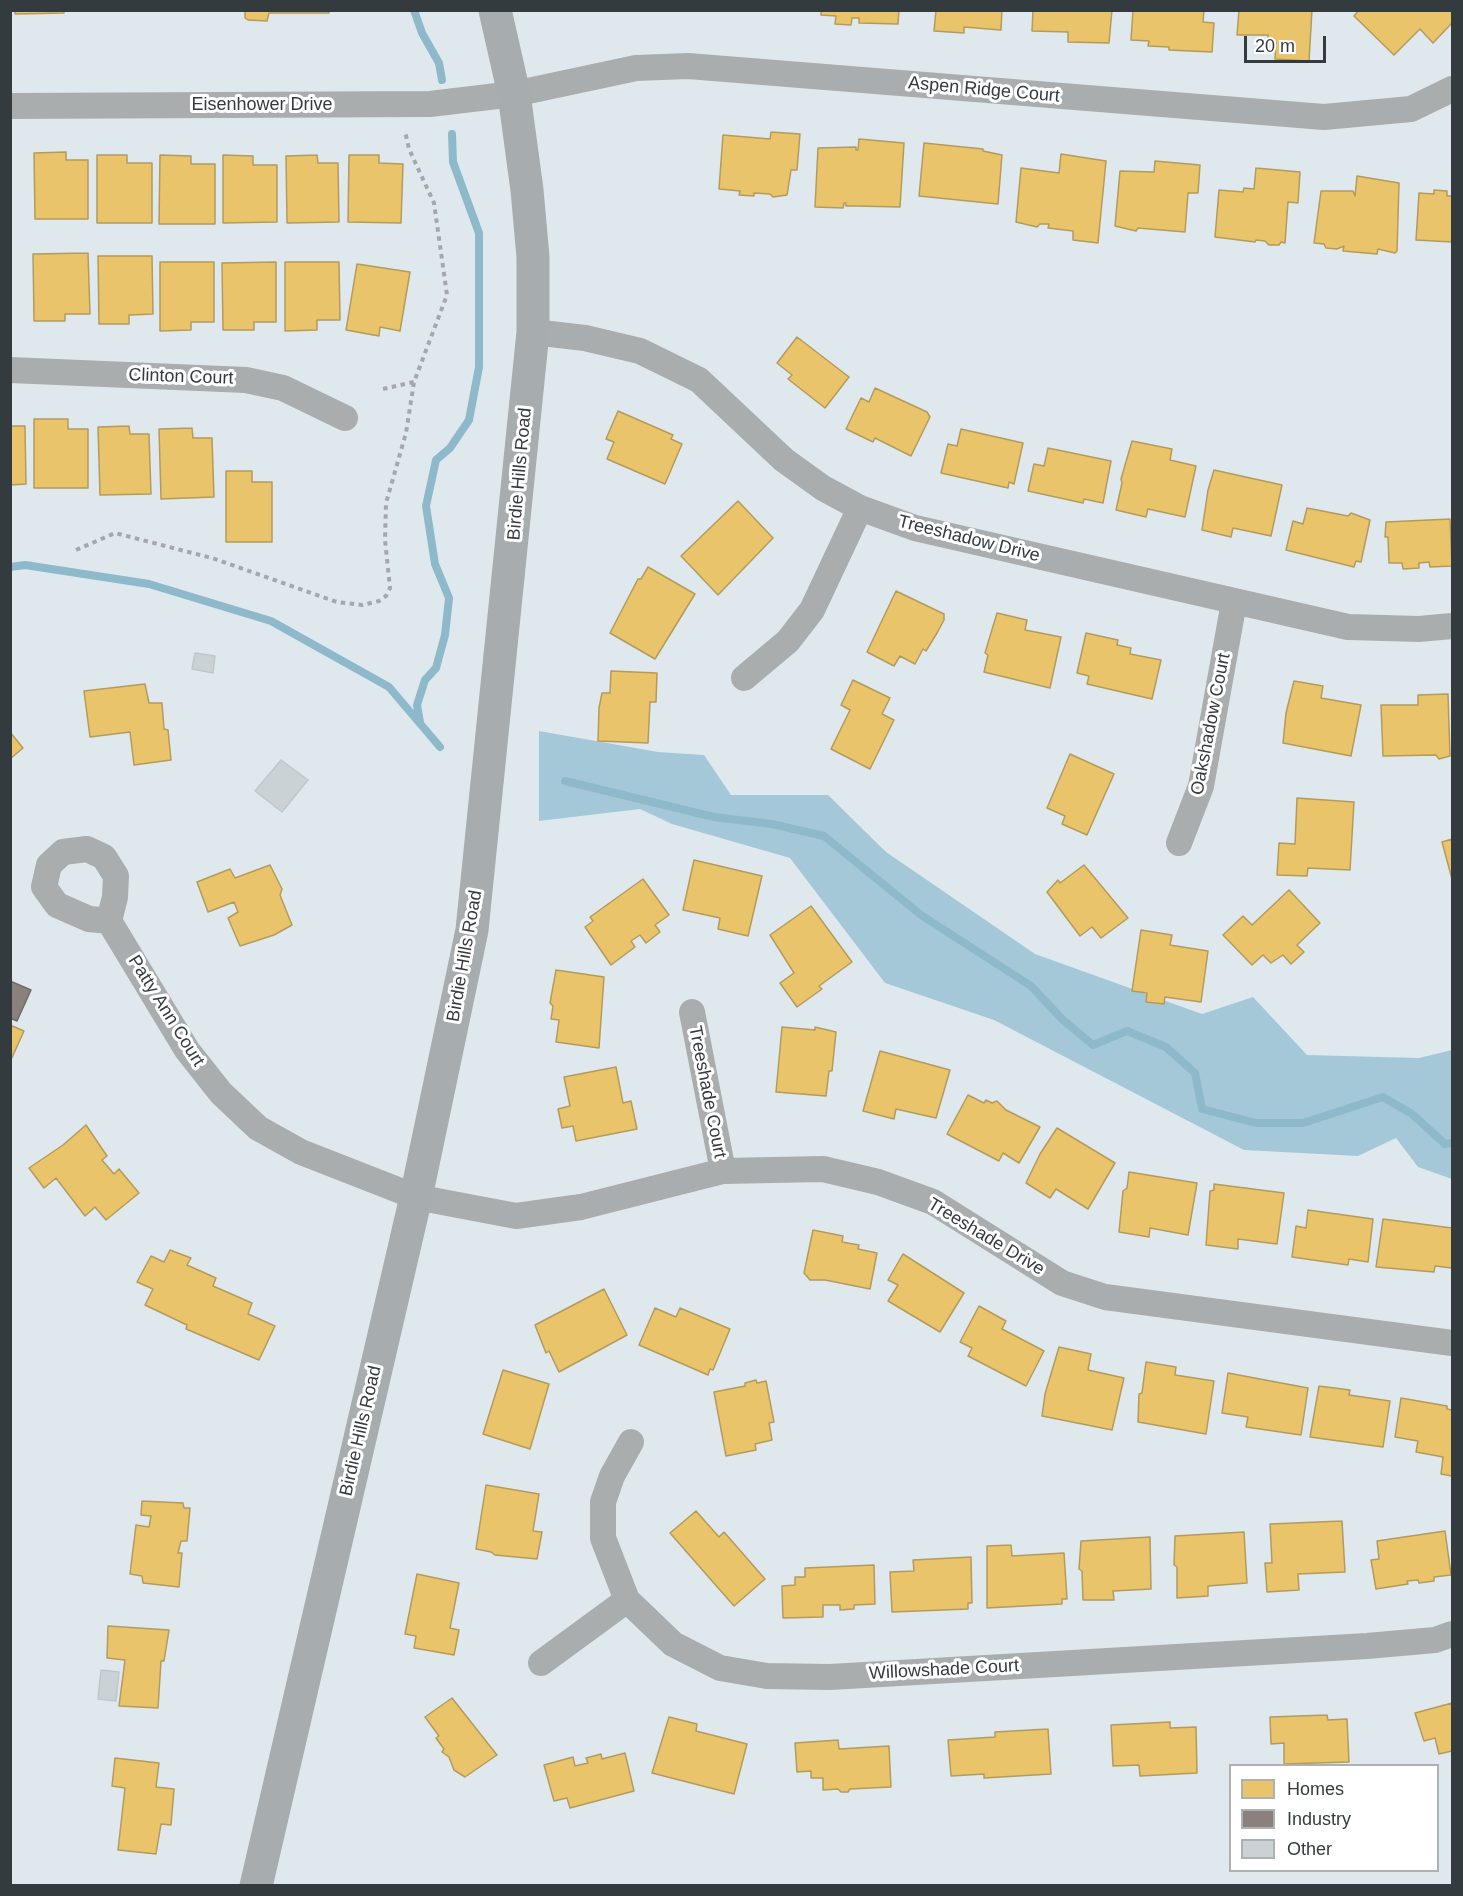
<!DOCTYPE html>
<html>
<head>
<meta charset="utf-8">
<style>
  body { margin:0 }
  #map { position:relative; width:1463px; height:1896px; overflow:hidden; background:#dfe9ed; font-family:Arial,sans-serif }
  canvas { display:block }
  .frame { position:absolute; inset:0; border:12px solid #343b3e; pointer-events:none }
  .legend { position:absolute; left:1229px; top:1764px; width:210px; height:108px; box-sizing:border-box; background:#fff; border:2px solid #aeb1b2; margin:0; padding:8px 10px; list-style:none; font-size:18px; color:#343b3e }
  .legend li { display:flex; align-items:center; gap:12px; height:30px }
  .legend b { width:30px; border:2px solid #aeb1b2 }
  .scale { position:absolute; left:1244px; top:36px; width:82px; height:27px; box-sizing:border-box; border:3px solid #343b3e; border-top:0; padding-left:8px; font-size:18px; line-height:21px; white-space:nowrap; color:#343b3e; -webkit-text-stroke:4px #fff; paint-order:stroke }
</style>
</head>
<body>
<div id="map">
<canvas width="1463" height="1896"></canvas>
<div class="frame"></div>
<ul class="legend">
<li><b style="height:16px;background:#e9c46a"></b>Homes</li>
<li><b style="height:16px;background:#8a817c"></b>Industry</li>
<li><b style="height:16px;background:#cad2d6"></b>Other</li>
</ul>
<div class="scale">20 m</div>
</div>
<script>
const ctx = document.querySelector('canvas').getContext('2d');
ctx.lineJoin = 'round';
function fillPath(path, color) { ctx.fillStyle = color; ctx.fill(path, 'evenodd'); }
const poly = rows => new Path2D(rows.map(r => 'M' + r).join(''));
function stroke(path, color, width, dash) { ctx.strokeStyle = color; ctx.lineWidth = width; ctx.lineCap = dash ? 'butt' : 'round'; ctx.setLineDash(dash || []); ctx.stroke(path); }
function write(font, color, halo, rows, align = 'center') {
  ctx.font = font + ' Arial,sans-serif'; ctx.lineWidth = 6; ctx.setLineDash([]); ctx.textBaseline = 'middle'; ctx.strokeStyle = halo; ctx.fillStyle = color; for (const [text, x, y, turn = 0] of rows) {
    ctx.save(); ctx.translate(x, y); ctx.rotate((+turn || 0) * Math.PI / 180); ctx.textAlign = isNaN(turn) ? turn : align; if (halo) ctx.strokeText(text, 0, 0); ctx.fillText(text, 0, 0); ctx.restore();
  }
}
const forest = poly([
  [539,731,658,752,704,755,731,795,828,795,886,852,1035,954,1202,1014,1253,997,1307,1055,1419,1058,1452,1050,1452,1179,1418,1167,1396,1138,1358,1156,1244,1150,994,1020,885,983,790,858,672,824,640,809,539,821]
]);
const homes = poly([
  [15,10,64,10,64,13,15,14,15,10],
  [245,10,329,10,329,13,269,13,267,21,248,20,245,18,245,10],
  [821,10,899,10,898,24,859,23,859,18,852,18,851,25,835,24,836,16,821,15,821,10],
  [936,10,1002,10,1001,30,964,27,964,33,934,31,936,10],
  [1033,10,1112,10,1109,43,1068,42,1068,32,1032,31,1033,10],
  [1133,10,1204,10,1203,22,1214,23,1212,52,1169,50,1169,47,1148,46,1149,41,1131,40,1133,10],
  [1239,10,1312,10,1309,61,1275,59,1276,42,1268,41,1268,35,1237,35,1239,10],
  [1359,10,1452,10,1452,23,1433,43,1420,29,1394,55,1354,16,1359,10],
  [771,132,800,134,797,170,791,170,787,195,773,197,770,194,754,193,754,196,739,195,740,191,719,189,723,135,770,139,771,132],
  [859,139,904,143,900,207,856,206,846,206,846,203,844,203,843,208,815,207,818,148,856,147,856,150,858,150,859,139],
  [924,143,983,149,983,151,1002,155,998,204,919,196,924,143],
  [66,152,66,160,88,160,88,219,35,219,34,153,66,152],
  [1061,154,1106,161,1098,243,1073,240,1073,231,1048,228,1049,224,1040,224,1037,227,1016,222,1021,168,1059,173,1061,154],
  [97,155,127,155,127,163,152,163,152,223,97,223,97,155],
  [160,155,191,156,191,164,215,164,215,224,159,224,160,155],
  [223,155,253,156,253,165,277,165,277,222,223,223,223,155],
  [317,155,318,163,338,163,339,222,287,223,286,156,317,155],
  [349,155,379,155,379,163,403,164,401,223,348,222,349,155],
  [1155,161,1200,165,1198,193,1188,193,1185,232,1138,228,1136,231,1115,226,1120,171,1154,172,1155,161],
  [1256,168,1300,172,1298,203,1288,202,1285,243,1281,242,1279,245,1269,245,1265,241,1256,240,1255,242,1215,237,1219,190,1243,192,1244,188,1254,189,1256,168],
  [1357,176,1399,183,1397,251,1395,253,1378,249,1377,254,1343,251,1344,246,1337,249,1326,248,1324,244,1314,243,1321,191,1353,191,1355,196,1357,176],
  [1434,190,1447,191,1447,196,1452,196,1452,242,1416,240,1419,193,1434,194,1434,190],
  [88,253,90,314,65,314,65,321,34,321,33,254,88,253],
  [98,256,152,256,153,314,129,315,129,324,99,324,98,256],
  [160,262,214,262,214,322,191,322,191,330,160,331,160,262],
  [276,262,276,322,254,322,254,330,223,330,222,263,276,262],
  [285,262,339,262,340,320,317,320,317,330,285,331,285,262],
  [357,264,410,272,400,331,380,327,379,336,346,330,357,264],
  [797,337,849,377,825,408,788,379,792,375,777,363,797,337],
  [875,388,927,412,930,417,911,456,875,438,873,442,846,429,861,398,869,402,875,388],
  [618,411,673,435,671,439,682,444,665,484,607,459,614,442,606,439,618,411],
  [34,419,68,419,68,429,88,429,88,488,34,488,34,419],
  [10,426,25,426,26,484,10,485,10,426],
  [129,426,130,434,149,434,151,494,100,495,98,427,129,426],
  [192,428,193,438,212,438,214,497,161,499,159,429,192,428],
  [961,429,1023,443,1014,484,1009,482,1008,488,941,473,948,444,957,446,961,429],
  [1132,441,1172,449,1170,460,1196,466,1185,517,1148,509,1146,517,1116,510,1122,483,1121,479,1132,441],
  [1048,448,1111,461,1103,503,1084,499,1083,503,1028,491,1034,464,1044,466,1048,448],
  [1214,470,1282,485,1271,536,1233,528,1231,537,1202,530,1208,490,1214,470],
  [226,471,252,471,252,482,272,482,272,542,226,542,226,471],
  [738,501,773,538,718,595,681,556,738,501],
  [1307,508,1348,516,1351,513,1370,520,1361,562,1356,561,1354,567,1286,550,1293,521,1303,524,1307,508],
  [1450,519,1452,566,1430,567,1429,562,1419,563,1419,568,1403,569,1402,563,1389,563,1388,537,1385,537,1386,522,1450,519],
  [648,567,695,594,655,659,610,633,638,579,641,579,648,567],
  [896,591,944,614,944,620,937,633,926,651,923,649,915,664,900,656,894,666,867,652,896,591],
  [997,613,1027,620,1025,630,1061,637,1050,688,984,672,988,655,985,653,997,613],
  [1086,633,1118,640,1117,645,1131,648,1130,654,1161,660,1152,699,1087,684,1089,676,1077,673,1086,633],
  [611,671,657,673,656,702,650,702,648,743,598,741,599,708,602,693,610,693,611,671],
  [853,680,890,698,882,714,894,720,870,769,831,749,850,710,841,705,853,680],
  [1294,681,1323,686,1321,698,1361,705,1351,756,1283,743,1286,713,1294,681],
  [145,684,149,703,162,703,164,729,168,730,171,760,134,765,130,732,90,737,84,691,145,684],
  [1448,694,1450,756,1439,759,1436,755,1383,756,1381,705,1418,705,1418,695,1448,694],
  [10,732,23,748,10,759,10,732],
  [1070,754,1114,774,1087,835,1062,824,1065,816,1047,808,1070,754],
  [1297,798,1354,802,1350,870,1308,868,1307,876,1277,875,1279,843,1295,844,1297,798],
  [1452,839,1452,879,1442,842,1452,839],
  [694,860,762,876,748,936,718,929,720,918,683,910,694,860],
  [270,865,282,889,280,895,292,925,274,935,240,946,228,918,238,912,234,902,208,912,197,882,230,869,235,878,270,865],
  [1084,865,1128,918,1101,938,1092,927,1080,936,1047,892,1058,880,1060,883,1084,865],
  [643,879,669,915,655,925,660,932,646,943,640,935,631,941,635,947,611,965,585,927,593,921,590,917,643,879],
  [1289,890,1320,923,1297,945,1304,952,1291,964,1283,955,1271,963,1263,955,1252,965,1223,935,1243,916,1252,925,1289,890],
  [811,906,852,962,819,986,822,989,797,1007,780,983,794,973,770,935,811,906],
  [1141,930,1172,935,1170,945,1208,951,1201,1002,1165,997,1164,1004,1146,1002,1147,993,1132,991,1141,930],
  [556,970,604,977,599,1048,556,1042,559,1020,551,1019,553,1006,550,1003,556,970],
  [10,1025,24,1031,10,1062,10,1025],
  [782,1027,815,1030,815,1027,836,1032,832,1071,829,1071,826,1096,776,1092,782,1027],
  [880,1051,950,1070,936,1118,896,1109,894,1119,863,1111,880,1051],
  [616,1067,623,1103,631,1101,637,1129,576,1141,573,1126,562,1128,558,1109,570,1106,564,1077,616,1067],
  [968,1095,984,1103,986,1100,992,1103,997,1101,1006,1110,1040,1127,1019,1163,1003,1153,999,1161,947,1134,968,1095],
  [86,1125,107,1156,102,1160,114,1174,119,1169,139,1193,106,1220,95,1207,85,1216,56,1178,44,1188,29,1168,63,1145,86,1125],
  [1057,1128,1115,1163,1088,1209,1056,1189,1050,1198,1026,1183,1040,1154,1057,1128],
  [1129,1172,1197,1183,1188,1235,1150,1228,1149,1237,1119,1232,1123,1191,1127,1188,1129,1172],
  [1214,1184,1284,1193,1277,1244,1238,1239,1238,1249,1206,1245,1210,1191,1214,1190,1214,1184],
  [1308,1210,1373,1219,1368,1262,1349,1259,1348,1265,1292,1257,1296,1226,1306,1228,1308,1210],
  [1383,1219,1452,1228,1452,1268,1435,1266,1434,1272,1376,1267,1383,1219],
  [813,1230,843,1236,842,1242,859,1245,858,1249,877,1253,870,1289,825,1280,810,1280,804,1273,813,1230],
  [170,1250,191,1258,187,1265,216,1278,213,1286,252,1303,248,1314,275,1326,259,1360,186,1329,187,1325,145,1305,153,1289,137,1282,151,1256,164,1262,170,1250],
  [903,1254,964,1293,940,1332,888,1301,898,1285,888,1280,903,1254],
  [604,1289,627,1335,559,1372,549,1351,546,1353,535,1325,604,1289],
  [979,1306,1006,1321,1002,1329,1044,1351,1026,1386,968,1356,972,1348,960,1342,979,1306],
  [655,1308,676,1317,680,1308,730,1329,713,1370,710,1369,708,1375,639,1345,655,1308],
  [1059,1347,1091,1354,1088,1370,1124,1378,1112,1430,1042,1416,1045,1394,1059,1347],
  [1146,1362,1176,1367,1175,1375,1214,1381,1206,1434,1138,1422,1139,1394,1142,1393,1146,1362],
  [503,1370,549,1384,530,1449,483,1434,503,1370],
  [1228,1373,1308,1388,1301,1435,1246,1427,1248,1417,1222,1413,1228,1373],
  [756,1380,757,1383,766,1381,774,1422,769,1423,772,1440,755,1444,756,1450,726,1456,714,1392,745,1386,745,1383,756,1380],
  [1319,1386,1350,1390,1349,1395,1390,1401,1383,1447,1310,1437,1319,1386],
  [1401,1398,1447,1406,1447,1409,1452,1410,1452,1476,1441,1474,1443,1457,1416,1452,1418,1441,1395,1437,1401,1398],
  [486,1485,539,1494,533,1531,542,1532,537,1559,495,1555,491,1552,476,1549,486,1485],
  [142,1501,183,1503,184,1508,190,1508,187,1541,181,1541,178,1553,182,1553,179,1587,143,1583,142,1576,130,1574,136,1525,149,1527,151,1516,141,1515,142,1501],
  [696,1511,719,1537,724,1532,765,1579,734,1606,670,1533,696,1511],
  [1342,1521,1345,1572,1298,1574,1299,1590,1267,1592,1265,1563,1272,1563,1270,1524,1342,1521],
  [1445,1531,1451,1575,1434,1577,1434,1581,1419,1583,1418,1580,1407,1581,1408,1584,1376,1589,1371,1560,1379,1559,1377,1541,1445,1531],
  [1244,1532,1247,1583,1208,1586,1208,1596,1177,1598,1177,1567,1174,1565,1175,1536,1244,1532],
  [1150,1537,1151,1589,1113,1591,1114,1600,1083,1600,1082,1571,1079,1569,1081,1541,1150,1537],
  [1011,1545,1012,1556,1064,1553,1067,1599,1062,1599,1062,1604,987,1608,987,1546,1011,1545],
  [971,1557,972,1603,968,1603,968,1609,892,1612,890,1572,914,1571,913,1560,971,1557],
  [874,1565,875,1604,854,1605,854,1609,840,1610,840,1605,823,1605,823,1617,783,1618,782,1586,795,1585,795,1577,805,1577,805,1568,874,1565],
  [417,1574,459,1583,450,1628,459,1630,454,1655,414,1648,416,1636,405,1634,417,1574],
  [108,1626,169,1630,164,1661,161,1661,158,1708,119,1706,125,1660,107,1658,108,1626],
  [452,1698,497,1755,465,1777,454,1770,449,1757,442,1752,444,1749,436,1738,439,1736,425,1717,452,1698],
  [1452,1703,1452,1751,1439,1754,1435,1738,1424,1741,1415,1713,1452,1703],
  [1327,1715,1328,1720,1347,1719,1349,1762,1284,1764,1284,1743,1271,1744,1270,1717,1327,1715],
  [669,1717,697,1724,696,1731,747,1744,734,1794,652,1773,669,1717],
  [1170,1722,1170,1728,1196,1727,1197,1773,1140,1776,1139,1765,1113,1766,1111,1725,1170,1722],
  [1048,1729,1051,1774,984,1778,984,1774,951,1776,948,1740,995,1737,995,1732,1048,1729],
  [838,1740,839,1749,889,1746,891,1787,850,1789,848,1792,841,1792,838,1789,823,1790,823,1778,811,1778,811,1771,797,1772,795,1743,838,1740],
  [625,1753,634,1791,570,1808,567,1798,554,1801,544,1765,573,1757,575,1766,588,1763,586,1758,601,1754,602,1759,625,1753],
  [115,1758,159,1763,156,1787,174,1789,171,1825,161,1824,156,1854,118,1850,125,1788,112,1786,115,1758]
]);
const industry = poly([
  [10,981,31,990,17,1021,10,1018,10,981]
]);
const stream = poly([
  [414,10,422,33,439,63,442,80],
  [10,567,25,565,149,584,271,621,389,687,440,747],
  [420,722,417,705,425,680,436,668,445,635,449,598,435,564,426,506,436,460,450,448,469,420,479,367,479,233,453,162,452,134],
  [565,781,714,817,772,824,824,836,921,915,1031,986,1063,1020,1093,1045,1127,1031,1166,1047,1195,1073,1202,1109,1256,1123,1303,1123,1383,1097,1412,1114,1445,1144,1452,1143]
]);
const building = poly([
  [195,653,215,656,213,673,192,669,195,653],
  [281,760,308,780,282,812,255,791,281,760],
  [101,1670,119,1672,116,1701,98,1699,101,1670]
]);
const path = poly([
  [383,389,414,382],
  [76,550,115,533,212,558,337,602,362,605,379,601,386,596,390,588,385,540,386,503,406,433,414,382,447,295,434,203,409,149,405,131]
]);
const street = poly([
  [10,106,430,104,514,94,636,68,688,66,1324,117,1411,109,1452,89],
  [533,332,585,338,640,351,699,380,784,460,823,488,860,508,915,528,1348,627,1419,629,1452,626],
  [10,370,246,380,283,388,345,418],
  [744,678,788,641,812,610,860,508],
  [1179,843,1201,786,1234,602],
  [109,921,115,897,116,876,104,857,87,849,63,852,49,865,44,887,57,905,89,919,109,921,187,1050,221,1093,258,1128,301,1152,416,1197,516,1216,581,1207,723,1171,823,1169,878,1182,933,1202,1062,1283,1105,1297,1452,1343],
  [692,1012,723,1171],
  [631,1442,612,1476,603,1502,603,1538,627,1600,673,1644,720,1668,767,1676,830,1677,1367,1646,1435,1640,1452,1634],
  [541,1663,627,1600]
]);
const secondary = poly([
  [256,1886,416,1197,472,930,533,332,533,257,527,190,514,94,495,10]
]);
const streetNames = [
  ["Aspen Ridge Court",984,90,5],
  ["Eisenhower Drive",262,105],
  ["Clinton Court",181,377,2],
  ["Birdie Hills Road",520,474,-85],
  ["Treeshadow Drive",969,539,14],
  ["Oakshadow Court",1211,724,-79],
  ["Birdie Hills Road",465,956,-80],
  ["Patty Ann Court",166,1011,58],
  ["Treeshade Court",707,1092,79],
  ["Treeshade Drive",986,1237,31],
  ["Birdie Hills Road",361,1431,-77],
  ["Willowshade Court",944,1670,-3]
];
fillPath(forest, '#a4c8d8');
fillPath(homes, '#e9c46a');
stroke(homes, '#b39b5d', 1.5);
fillPath(industry, '#8a817c');
stroke(industry, '#706c69', 1.5);
stroke(stream, '#8eb9cb', 8);
fillPath(building, '#cad2d6');
stroke(building, '#c0c7cb', 1.5);
stroke(path, '#a4a8aa', 4, [4.5, 4.5]);
stroke(street, '#a9adae', 26);
stroke(secondary, '#a7acae', 33);
write('18px', '#343b3e', '#fff', streetNames);
</script>
</body>
</html>
